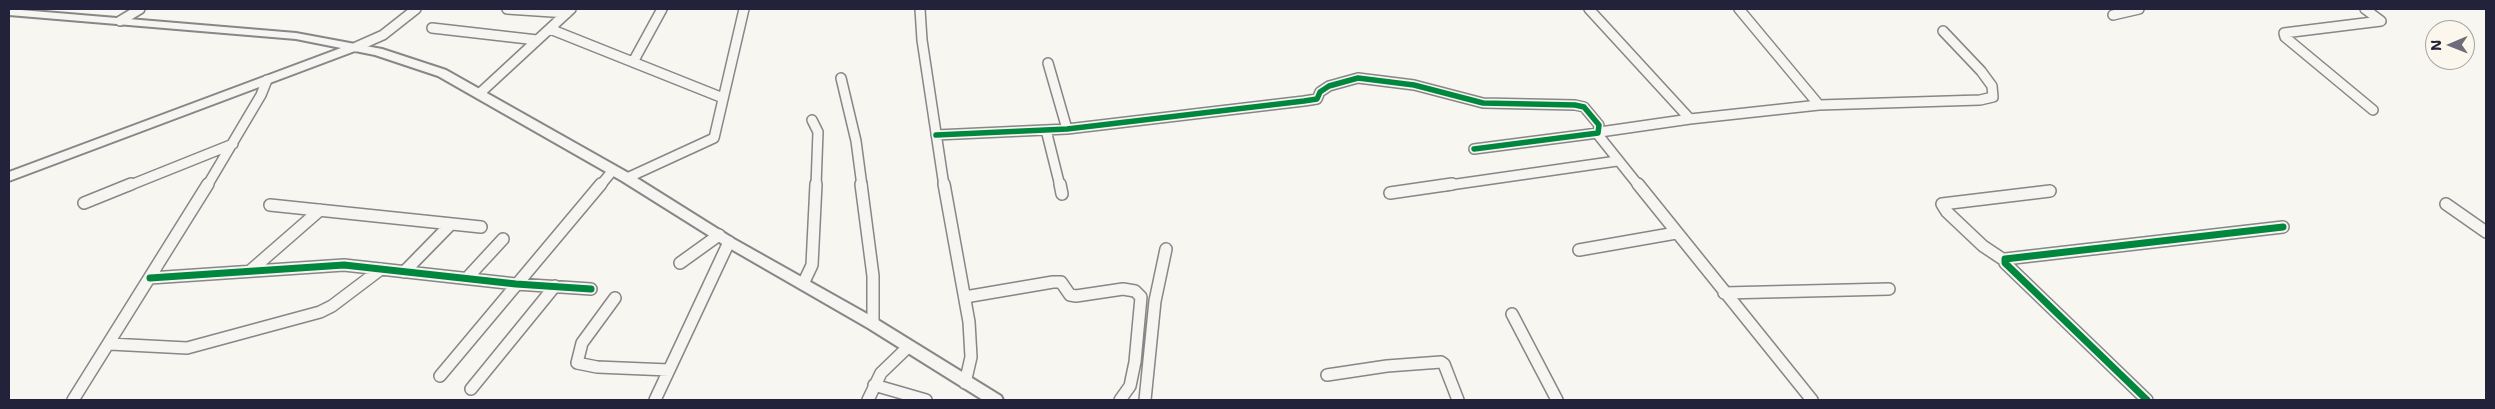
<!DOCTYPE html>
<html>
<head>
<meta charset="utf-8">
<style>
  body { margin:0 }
  #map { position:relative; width:2495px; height:409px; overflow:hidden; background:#f8f6f0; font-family:"Shantell Sans",sans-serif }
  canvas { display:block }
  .frame { position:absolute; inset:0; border:10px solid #22223b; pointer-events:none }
  .north { position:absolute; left:2425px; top:20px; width:50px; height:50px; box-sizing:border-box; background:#fbf7ec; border:1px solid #a4a2a5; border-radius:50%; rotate:269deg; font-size:14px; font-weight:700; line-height:20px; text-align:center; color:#22223b }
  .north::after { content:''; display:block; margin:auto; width:18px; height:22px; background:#6d6c7a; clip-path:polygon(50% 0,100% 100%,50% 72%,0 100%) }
</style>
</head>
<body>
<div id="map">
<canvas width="2495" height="409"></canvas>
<div class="frame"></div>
<div class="north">N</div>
</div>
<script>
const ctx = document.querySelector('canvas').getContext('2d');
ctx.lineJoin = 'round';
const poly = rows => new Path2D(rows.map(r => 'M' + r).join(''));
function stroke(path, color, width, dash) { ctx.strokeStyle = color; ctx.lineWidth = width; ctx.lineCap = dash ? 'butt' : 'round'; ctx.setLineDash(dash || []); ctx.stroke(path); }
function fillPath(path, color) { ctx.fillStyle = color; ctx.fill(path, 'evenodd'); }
const minorFar1 = poly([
  [507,9,567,13],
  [920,9,922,40,944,186],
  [1589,9,1690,119,1600,132,1599,136,1639,186],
  [1739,9,1819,105],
  [2365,9,2381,21,2284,33,2285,37,2373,110],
  [2113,15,2139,9],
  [120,21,140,9],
  [432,28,537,40],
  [550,29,723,98],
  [356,47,383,35,416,9],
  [633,62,662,9],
  [1048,63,1067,129],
  [841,78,856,141,862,186],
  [479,94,571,9],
  [1690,119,1819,105,1980,100,1993,97,1992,86,1981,71,1943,31],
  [812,120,818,132,816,186],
  [1046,130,1060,186],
  [936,135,1067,129,1304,101,1317,99,1320,92,1329,86,1358,78,1414,85,1483,103,1575,105,1584,107,1599,125,1598,133,1474,149],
  [627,178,714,138,744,9],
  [128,186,233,144],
  [207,186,261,95,267,80],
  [600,186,613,170],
  [1443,186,1617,161]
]);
const minor = poly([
  [861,184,873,276,873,324],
  [944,184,969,322,971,357,965,383],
  [1060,184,1062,194],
  [1638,184,1812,400],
  [1390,193,1452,184],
  [84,203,131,184],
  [2446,204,2486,232],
  [270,205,481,227],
  [1579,250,1676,233],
  [2004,260,1983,246,1947,212,1942,204,2050,191],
  [680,263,719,235],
  [250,271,320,210],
  [404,272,451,224],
  [150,278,344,265,516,284,591,289],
  [467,278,503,239],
  [803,284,812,265,816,184],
  [1724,293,1889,289],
  [965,297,1053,282,1061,282,1070,295,1076,296,1123,289,1135,291,1141,297,1135,362,1130,386,1120,400],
  [615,298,582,343,577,363,597,367,669,370],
  [1512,314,1557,400],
  [110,344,187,348,320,312,332,306,381,269],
  [1327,375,1387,366,1441,362,1444,364,1458,400],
  [440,376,601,184],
  [874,385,926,400],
  [471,389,555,286],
  [73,400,208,184],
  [655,400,729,242],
  [868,400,881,373,908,347],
  [1145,400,1155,301,1166,249],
  [2147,400,2005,263,2005,259,2283,227]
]);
const secondary = poly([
  [9,9,296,33,382,49,446,70,632,175,734,239,878,320,1001,396,1003,400,983,400,868,328,724,245,622,181,438,76,375,55,355,51,9,181,9,172,341,48,296,39,9,15,9,9]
]);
const cyclewayFar1 = poly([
  [936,135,1067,129,1304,101,1317,99,1320,92,1329,86,1358,78,1414,85,1483,103,1575,105,1584,107,1599,125,1598,133,1474,149]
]);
const cycleway = poly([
  [150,278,344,265,516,284,591,289],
  [2147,400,2005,263,2005,259,2283,227]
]);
stroke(minorFar1, '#878688', 12);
stroke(minor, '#878688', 14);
stroke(secondary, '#878688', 4);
stroke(minorFar1, '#f6f5f1', 9);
stroke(minor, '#f6f5f1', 11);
fillPath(secondary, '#f6f5f1');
stroke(cyclewayFar1, '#00873e', 5.5);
stroke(cycleway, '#00873e', 7);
</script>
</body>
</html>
